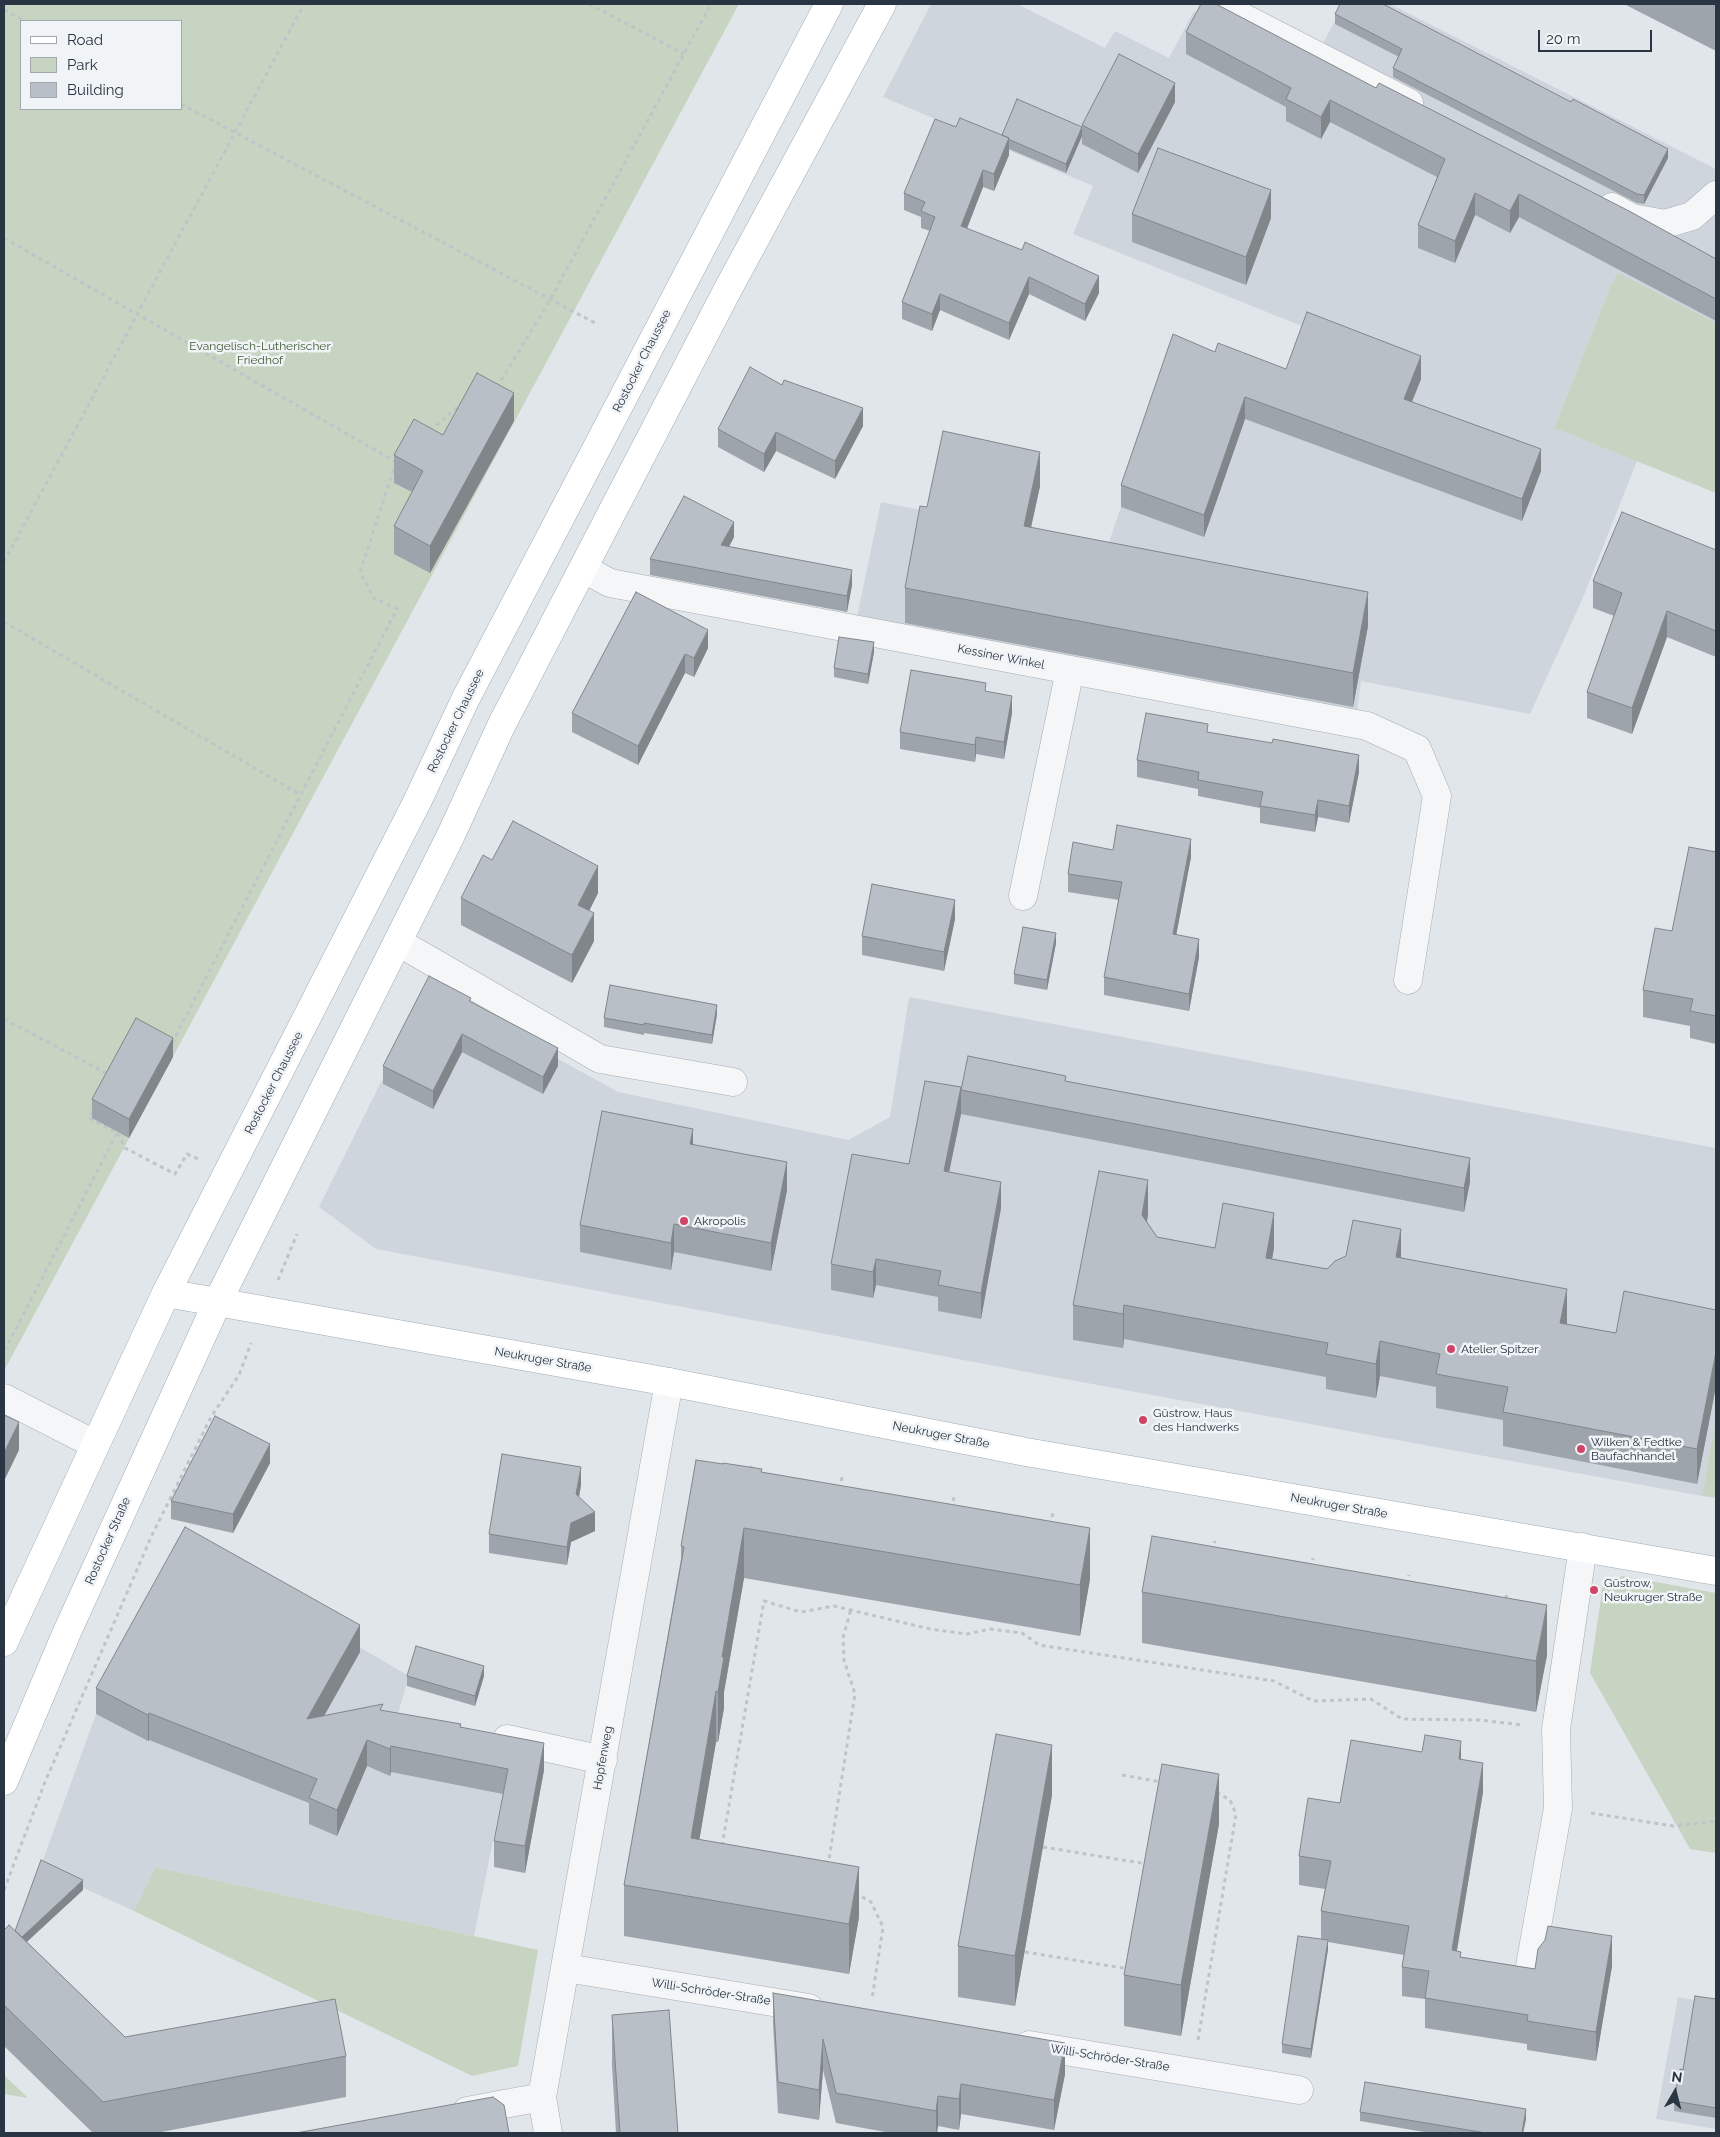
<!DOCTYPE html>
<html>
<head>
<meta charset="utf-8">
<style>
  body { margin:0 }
  #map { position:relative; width:1720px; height:2137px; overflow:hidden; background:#e1e6ea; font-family:Raleway,sans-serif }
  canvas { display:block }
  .frame { position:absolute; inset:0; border:5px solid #293542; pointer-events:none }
  .legend { position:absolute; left:20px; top:20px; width:162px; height:90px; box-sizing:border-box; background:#f1f4f7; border:1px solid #a1a8af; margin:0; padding:6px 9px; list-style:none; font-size:15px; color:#293542 }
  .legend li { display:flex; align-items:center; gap:10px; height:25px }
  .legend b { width:25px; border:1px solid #a1a8af }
  .north { position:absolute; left:1650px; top:2067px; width:50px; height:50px; -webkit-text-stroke:4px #f1f4f7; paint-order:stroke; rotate:8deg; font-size:14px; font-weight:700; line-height:20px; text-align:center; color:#293542 }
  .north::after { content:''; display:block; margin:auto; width:18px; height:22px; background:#293542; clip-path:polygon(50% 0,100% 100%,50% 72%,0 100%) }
  .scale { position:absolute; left:1538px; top:30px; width:114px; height:22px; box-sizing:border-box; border:2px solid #293542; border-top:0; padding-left:6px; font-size:15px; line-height:18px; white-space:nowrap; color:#293542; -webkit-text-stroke:4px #f1f4f7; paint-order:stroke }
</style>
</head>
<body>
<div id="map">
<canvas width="1720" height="2137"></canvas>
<div class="frame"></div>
<ul class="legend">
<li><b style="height:6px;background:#fff"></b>Road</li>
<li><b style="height:14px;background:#c8d4c2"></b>Park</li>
<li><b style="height:14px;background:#b8bfc7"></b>Building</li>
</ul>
<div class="north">N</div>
<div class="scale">20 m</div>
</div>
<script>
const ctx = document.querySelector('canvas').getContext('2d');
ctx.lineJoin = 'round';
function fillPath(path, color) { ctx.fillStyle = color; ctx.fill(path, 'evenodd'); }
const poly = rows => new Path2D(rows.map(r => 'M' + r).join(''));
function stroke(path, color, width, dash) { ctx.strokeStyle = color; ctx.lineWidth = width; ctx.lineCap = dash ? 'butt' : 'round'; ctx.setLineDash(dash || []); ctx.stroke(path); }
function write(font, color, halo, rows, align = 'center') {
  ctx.font = font + ' Raleway,sans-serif'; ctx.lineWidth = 5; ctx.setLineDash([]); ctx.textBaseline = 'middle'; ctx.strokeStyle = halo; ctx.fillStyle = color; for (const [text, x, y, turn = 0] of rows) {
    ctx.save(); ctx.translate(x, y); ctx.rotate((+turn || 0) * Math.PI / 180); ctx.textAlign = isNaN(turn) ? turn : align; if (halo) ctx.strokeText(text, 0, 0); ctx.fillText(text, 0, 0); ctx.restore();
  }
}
const built = poly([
  [931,4,1017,4,1105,48,1115,31,1169,58,1194,11,1308,71,1344,4,1390,4,1716,169,1716,325,1610,287,1554,428,1637,461,1582,600,1530,714,1361,681,1357,711,857,617,881,502,1107,548,1175,347,1281,388,1304,327,1073,234,1093,186,883,97],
  [428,987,618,1092,848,1140,890,1117,909,997,1716,1148,1716,1417,1702,1496,1027,1372,376,1249,319,1207],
  [188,1547,409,1676,392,1734,509,1760,474,1936,155,1867,134,1911,40,1868,95,1717],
  [1678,1997,1716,2004,1716,2129,1656,2119]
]);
const green = poly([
  [4,4,739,4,5,1369,4,1369],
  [21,21,181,21,181,109,21,109],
  [1618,273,1716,323,1716,493,1554,428,1610,287],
  [1716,1417,1716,1498,1702,1496],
  [1623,1576,1716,1593,1716,1853,1690,1849,1590,1673,1603,1584],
  [155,1867,538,1950,518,2066,472,2076,134,1911],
  [4,2075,28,2098,4,2094]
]);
const path = poly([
  [589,4,684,54],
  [4,10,25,21],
  [181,104,597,324],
  [4,238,396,462],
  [497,387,550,300,711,4],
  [430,431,463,402],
  [4,562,304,4],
  [4,622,301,795],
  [4,1019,110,1075],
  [172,1043,397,609,374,598,360,572,395,465],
  [118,1133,125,1148,175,1174,187,1154,198,1159],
  [278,1280,297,1234],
  [4,1346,6,1348,117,1133,89,1118,94,1108],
  [751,1470,752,1462],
  [840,1489,842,1477],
  [952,1509,954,1497],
  [1050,1525,1053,1513],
  [1213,1551,1215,1541],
  [1312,1568,1313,1558],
  [1407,1584,1409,1575],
  [1506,1599,1507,1591],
  [1122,1775,1161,1782],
  [1591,1813,1673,1826,1716,1821],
  [722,1846,764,1601,801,1612,834,1606,930,1629,967,1634,990,1629,1022,1633,1039,1645,1274,1681,1313,1701,1371,1699,1402,1719,1479,1720,1523,1725],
  [1043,1847,1147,1864],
  [828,1866,855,1694,844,1660,843,1638,851,1609],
  [4,1890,45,1782,152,1535,211,1417,239,1375,251,1343],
  [855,1893,871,1902,883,1927,872,1999],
  [1025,1952,1129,1969],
  [1198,2040,1236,1814,1230,1800,1216,1792]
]);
const minor = poly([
  [1232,4,1234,13,1409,103],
  [1612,207,1632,218,1665,224,1692,216,1716,195],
  [584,569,610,583,1367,726,1417,749,1437,796,1408,980],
  [1023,896,1070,670],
  [398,942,600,1059,733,1082],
  [4,1398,94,1444],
  [507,1739,603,1760],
  [1530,1966,1558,1808,1556,1729,1583,1547],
  [566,1968,809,2008],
  [1029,2045,1299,2090],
  [467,2111,542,2097],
  [548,2133,542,2097,669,1382]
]);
const major = poly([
  [166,1293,669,1382,1026,1452,1716,1571],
  [4,1642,166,1293,417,802,466,698,829,4],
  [4,1781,67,1632,217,1303,450,837,502,724,728,289,882,4]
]);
const wall = poly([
  [1624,4,1716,4,1716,51],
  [1335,14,1668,158,1644,204,1637,203,1393,77,1393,68,1399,57,1335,24],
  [1186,32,1376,88,1716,259,1716,321,1519,217,1510,233,1475,215,1455,263,1418,248,1418,225,1437,177,1330,122,1321,139,1286,121,1286,107,1186,54],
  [1175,102,1138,173,1082,144,1082,125],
  [956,127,1002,135,1082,136,1066,173,1009,149,1009,155,994,191,983,187,967,229,1099,293,1085,321,1029,294,1009,340,940,310,932,331,902,319,902,302,930,231,921,228,921,217,904,210,904,193],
  [1132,214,1271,218,1246,285,1132,242],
  [1215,352,1286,369,1421,379,1412,402,1541,471,1522,521,1245,419,1204,537,1121,507,1121,485],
  [782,385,863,426,835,479,776,451,764,472,718,447,718,429],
  [514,421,430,573,394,554,394,526,412,492,394,483,394,455,443,435],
  [1040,486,1031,527,1368,626,1353,707,905,623,905,588,927,507],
  [734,537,729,547,852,585,847,612,650,575,650,559],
  [1716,550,1716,657,1667,637,1632,734,1587,718,1587,692,1614,616,1593,608,1593,581],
  [636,592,708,648,694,677,685,673,638,765,572,732,572,713],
  [874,652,868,684,834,677,834,668],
  [986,691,1012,713,1004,759,976,754,975,762,900,749,900,732],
  [1208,732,1359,772,1349,823,1318,817,1315,832,1260,823,1260,808,1198,796,1198,789,1137,777,1137,760],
  [1113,850,1191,857,1176,935,1199,957,1189,1011,1104,995,1104,977,1119,900,1068,892,1068,874],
  [1716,852,1716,1044,1690,1038,1690,1026,1643,1017,1643,990,1672,931],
  [492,860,598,893,589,911,594,941,572,983,461,925,461,898],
  [955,919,944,971,862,955,862,936],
  [1056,943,1047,990,1014,984,1014,974],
  [471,1002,558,1066,543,1094,462,1052,433,1109,383,1084,383,1066],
  [717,1014,712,1044,644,1033,644,1035,604,1027,604,1018],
  [173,1057,129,1138,92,1118,92,1099],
  [1066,1081,1470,1182,1464,1212,961,1114,949,1172,1001,1208,981,1319,938,1311,938,1297,876,1285,873,1298,831,1290,831,1264,909,1164,961,1087],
  [693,1144,787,1190,771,1271,674,1252,671,1270,580,1252,580,1225],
  [1148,1214,1147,1222,1157,1237,1215,1248,1274,1248,1272,1259,1327,1269,1401,1257,1567,1324,1616,1333,1716,1310,1716,1386,1697,1484,1503,1446,1503,1420,1436,1408,1436,1387,1380,1376,1376,1398,1326,1389,1326,1377,1124,1339,1123,1348,1073,1340,1073,1305],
  [270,1463,233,1533,171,1519,171,1501],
  [762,1472,1090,1579,1080,1636,744,1578,724,1692,724,1708,718,1742,716,1742,699,1840,859,1917,849,1974,624,1936,624,1885,681,1559,681,1546],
  [581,1485,579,1497,595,1531,571,1542,567,1565,489,1553,489,1534],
  [1142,1592,1547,1655,1536,1712,1142,1643],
  [360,1652,324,1716,383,1711,461,1727,544,1770,525,1873,494,1867,494,1841,503,1794,391,1772,390,1776,367,1766,337,1836,309,1824,309,1803,149,1740,148,1741,96,1714,96,1688],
  [407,1676,484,1676,475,1706,407,1686],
  [1461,1759,1483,1792,1457,1951,1461,1957,1535,1969,1612,1966,1596,2061,1527,2050,1527,2044,1425,2028,1425,1999,1402,1996,1402,1967,1404,1955,1328,1942,1328,1949,1311,2058,1282,2053,1282,2044,1321,1939,1321,1911,1325,1889,1299,1885,1299,1856,1340,1803],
  [1052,1795,1015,2006,958,1997,958,1946],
  [1219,1824,1181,2036,1124,2026,1124,1975],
  [83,1890,27,1942,125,2037,346,2056,346,2097,156,2133,93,2133,4,2046,4,1930,15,1931],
  [773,1993,1065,2074,1054,2130,961,2114,959,2130,938,2126,937,2133,891,2133,836,2123,823,2070,819,2120,778,2113,773,2024],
  [1716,1999,1716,2118,1674,2111,1674,2101,1683,2070],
  [612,2015,678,2133,616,2133,612,2065],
  [1360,2112,1526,2119,1523,2133,1430,2133,1360,2121]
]);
const shadedWall = poly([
  [1175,83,1175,102,1138,173,1138,154],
  [1330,100,1330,122,1321,139,1321,117],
  [1082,127,1082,136,1066,173,1066,164],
  [1009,138,1009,155,994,191,994,174],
  [1668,149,1668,158,1644,204,1644,195],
  [983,170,983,187,961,243,961,226],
  [1271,190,1271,218,1246,285,1246,257],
  [1475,193,1475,215,1455,263,1455,241],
  [1519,194,1519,217,1510,233,1510,211],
  [1099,276,1099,293,1085,321,1085,304],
  [1029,277,1029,294,1009,340,1009,323],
  [940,294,940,310,932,331,932,314],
  [1421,356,1421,379,1404,421,1404,399],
  [514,393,514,421,430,573,430,546],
  [1245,397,1245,419,1204,537,1204,515],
  [863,408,863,426,835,479,835,461],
  [776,432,776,451,764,472,764,454],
  [1541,449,1541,471,1522,521,1522,499],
  [1040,452,1040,486,1024,560,1024,526],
  [734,522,734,537,721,561,721,545],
  [852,570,852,585,847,612,847,596],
  [1368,592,1368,626,1353,707,1353,673],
  [1667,611,1667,637,1632,734,1632,708],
  [708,630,708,648,694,677,694,658],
  [874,642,874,652,868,684,868,674],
  [685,654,685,673,638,765,638,746],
  [1012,696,1012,713,1004,759,1004,742],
  [976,737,976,754,975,762,975,745],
  [1359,755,1359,772,1349,823,1349,806],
  [1318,800,1318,817,1315,832,1315,815],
  [1191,839,1191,857,1173,952,1173,934],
  [598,866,598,893,578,933,578,905],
  [955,900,955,919,944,971,944,952],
  [594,913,594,941,572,983,572,955],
  [1056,933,1056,943,1047,990,1047,980],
  [1199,939,1199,957,1189,1011,1189,994],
  [717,1005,717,1014,712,1044,712,1035],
  [462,1034,462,1052,433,1109,433,1091],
  [173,1038,173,1057,129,1138,129,1119],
  [558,1048,558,1066,543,1094,543,1077],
  [961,1087,961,1114,944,1197,944,1171],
  [693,1129,693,1157,690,1144],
  [1470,1158,1470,1182,1464,1212,1464,1188],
  [787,1162,787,1190,771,1271,771,1243],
  [1148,1180,1148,1214,1142,1249,1142,1215],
  [1001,1182,1001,1208,981,1319,981,1293],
  [1274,1213,1274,1248,1266,1292,1266,1258],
  [674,1224,674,1252,671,1270,671,1243],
  [1401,1229,1401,1263,1396,1257],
  [876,1259,876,1285,873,1298,873,1272],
  [1567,1289,1567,1323,1560,1357,1560,1323],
  [1124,1305,1124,1339,1123,1348,1123,1314],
  [1380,1341,1380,1376,1376,1398,1376,1364],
  [1716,1352,1716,1386,1697,1484,1697,1449],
  [19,1422,19,1450,4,1481,4,1453],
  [270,1444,270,1463,233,1533,233,1514],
  [581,1467,581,1485,576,1513,576,1494],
  [595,1512,595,1531,571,1542,567,1565,567,1547,571,1523],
  [744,1528,744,1578,724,1692,724,1708,718,1742,718,1692,722,1657],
  [1090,1528,1090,1579,1080,1636,1080,1585],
  [1547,1605,1547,1655,1536,1712,1536,1661],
  [360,1625,360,1652,307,1746,307,1719],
  [484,1666,484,1676,475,1706,475,1696],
  [716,1691,716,1742,691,1889,691,1838],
  [149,1713,149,1740,148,1741,148,1715],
  [367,1740,367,1766,337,1836,337,1810],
  [1461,1741,1461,1770,1459,1759],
  [544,1743,544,1770,525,1873,525,1846],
  [1052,1745,1052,1795,1015,2006,1015,1956],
  [391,1746,391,1772,390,1776,390,1749],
  [1483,1763,1483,1792,1452,1979,1452,1950],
  [1219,1774,1219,1824,1181,2036,1181,1985],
  [859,1867,859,1917,849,1974,849,1924],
  [83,1880,83,1890,9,1958,9,1949],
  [1612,1936,1612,1966,1596,2061,1596,2032],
  [1328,1940,1328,1949,1311,2058,1311,2049],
  [823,2039,823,2070,819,2120,819,2090],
  [1065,2043,1065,2074,1054,2130,1054,2100],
  [961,2084,961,2114,959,2130,959,2099],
  [938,2096,938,2126,937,2133,936,2133,936,2111],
  [1526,2109,1526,2119,1523,2133,1522,2133]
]);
const building = poly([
  [1201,4,1216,4,1376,88,1379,83,1629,211,1716,259,1716,299,1519,194,1510,211,1475,193,1455,241,1418,225,1445,159,1330,100,1321,117,1286,99,1291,88,1186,32,1201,4],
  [1340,4,1383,4,1571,102,1573,99,1668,149,1644,195,1637,194,1393,68,1402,49,1335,14,1340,4],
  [1119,54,1175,83,1138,154,1082,125,1119,54],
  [1017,99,1082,127,1066,164,1008,139,1009,138,1002,135,1017,99],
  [960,118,1009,138,994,174,983,170,961,226,1022,250,1025,242,1099,276,1085,304,1029,277,1009,323,940,294,932,314,902,302,935,217,921,211,925,202,904,193,935,119,956,127,960,118],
  [1158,148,1271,190,1246,257,1132,214,1158,148],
  [1307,312,1421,356,1404,399,1541,449,1522,499,1245,397,1204,515,1121,485,1173,334,1215,352,1218,343,1286,369,1307,312],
  [750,367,782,385,784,380,863,408,835,461,776,432,764,454,718,429,750,367],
  [477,373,514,393,430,546,394,526,423,471,394,455,414,419,443,435,477,373],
  [943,431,1040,452,1024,526,1368,592,1353,673,905,588,920,506,927,507,943,431],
  [684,496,734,522,721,545,852,570,847,596,650,559,684,496],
  [1622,512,1716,550,1716,631,1667,611,1632,708,1587,692,1622,593,1593,581,1622,512],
  [636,592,708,630,694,658,685,654,638,746,572,713,636,592],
  [839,637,874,642,868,674,834,668,839,637],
  [911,670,986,683,985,691,1012,696,1004,742,976,737,975,745,900,732,911,670],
  [1146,713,1208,724,1207,732,1272,743,1273,739,1359,755,1349,806,1318,800,1315,815,1260,806,1263,792,1198,780,1199,772,1137,760,1146,713],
  [513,821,598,866,578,905,594,913,572,955,461,898,483,855,492,860,513,821],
  [1117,825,1191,839,1173,934,1199,939,1189,994,1104,977,1122,882,1068,874,1073,842,1113,850,1117,825],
  [1689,847,1716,852,1716,1016,1690,1011,1693,999,1643,990,1655,928,1672,931,1689,847],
  [872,884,955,900,944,952,862,936,872,884],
  [1023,927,1056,933,1047,980,1014,974,1023,927],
  [429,976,471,998,469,1001,558,1048,543,1077,462,1034,433,1091,383,1066,429,976],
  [610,985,717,1005,712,1035,644,1023,644,1025,604,1018,610,985],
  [136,1018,173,1038,129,1119,92,1099,136,1018],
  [968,1056,1066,1076,1065,1081,1470,1158,1464,1188,961,1090,968,1056],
  [925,1081,961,1087,944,1171,1001,1182,981,1293,938,1285,941,1271,876,1259,873,1272,831,1264,852,1154,909,1164,925,1081],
  [602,1111,693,1129,690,1144,787,1162,771,1243,674,1224,671,1243,580,1225,602,1111],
  [1099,1171,1148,1180,1142,1215,1157,1237,1215,1248,1223,1203,1274,1213,1266,1258,1327,1269,1335,1261,1346,1256,1353,1220,1401,1229,1396,1257,1567,1289,1560,1323,1616,1333,1624,1291,1716,1310,1716,1352,1697,1449,1503,1412,1508,1387,1436,1374,1440,1354,1380,1341,1376,1364,1326,1354,1328,1343,1124,1305,1123,1314,1073,1305,1099,1171],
  [4,1415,19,1422,4,1453,4,1415],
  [215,1416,270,1444,233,1514,171,1501,215,1416],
  [502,1454,581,1467,576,1494,595,1512,571,1523,567,1547,489,1534,502,1454],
  [696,1460,723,1464,723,1463,762,1469,761,1472,1090,1528,1080,1585,744,1528,722,1657,724,1657,718,1692,716,1691,691,1838,859,1867,849,1924,624,1885,684,1547,681,1546,696,1460],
  [185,1527,360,1625,307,1719,383,1704,380,1710,461,1724,460,1727,544,1743,525,1846,494,1841,508,1769,391,1746,390,1749,367,1740,337,1810,309,1798,317,1779,149,1713,148,1715,96,1688,185,1527],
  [1152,1536,1547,1605,1536,1661,1142,1592,1152,1536],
  [416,1646,484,1666,475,1696,407,1676,416,1646],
  [996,1734,1052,1745,1015,1956,958,1946,996,1734],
  [1425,1735,1461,1741,1459,1759,1483,1763,1452,1950,1461,1952,1460,1957,1535,1969,1538,1949,1545,1940,1548,1926,1612,1936,1596,2032,1527,2021,1528,2015,1425,1998,1429,1971,1402,1967,1409,1926,1321,1911,1331,1861,1299,1856,1308,1798,1340,1803,1351,1740,1422,1752,1425,1735],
  [1162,1764,1219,1774,1181,1985,1124,1975,1162,1764],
  [41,1860,83,1880,22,1937,15,1931,41,1860],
  [9,1925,125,2037,335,1999,346,2056,103,2102,4,2005,4,1930,9,1925],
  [1298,1936,1328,1940,1311,2049,1282,2044,1298,1936],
  [773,1993,1065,2043,1054,2100,961,2084,959,2099,938,2096,936,2111,836,2093,823,2039,819,2090,778,2082,773,1993],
  [1695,1996,1716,1999,1716,2108,1674,2101,1680,2069,1683,2070,1695,1996],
  [669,2010,678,2133,620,2133,612,2015,669,2010],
  [1365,2082,1526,2109,1522,2133,1486,2133,1360,2112,1365,2082],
  [493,2097,504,2105,509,2133,296,2133,493,2097]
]);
const markers = [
  [684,1221,5,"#d14467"],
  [1451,1349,5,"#d14467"],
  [1143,1420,5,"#d14467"],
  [1581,1449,5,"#d14467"],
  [1594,1590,5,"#d14467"]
];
const parkNames = [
  ["Evangelisch-Lutherischer",260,346],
  ["Friedhof",260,360]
];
const streetNames = [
  ["Rostocker Chaussee",642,361,-63],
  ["Kessiner Winkel",1001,657,11],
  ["Rostocker Chaussee",456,721,-64],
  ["Rostocker Chaussee",274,1083,-63],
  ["Neukruger Straße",543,1360,10],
  ["Neukruger Straße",941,1435,11],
  ["Neukruger Straße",1339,1506,10],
  ["Rostocker Straße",108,1541,-66],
  ["Hopfenweg",603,1758,-80],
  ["Willi-Schröder-Straße",711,1992,9],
  ["Willi-Schröder-Straße",1110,2058,9]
];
const poiNames = [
  ["Akropolis",694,1221],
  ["Atelier Spitzer",1461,1349],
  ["Güstrow, Haus",1153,1413],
  ["des Handwerks",1153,1427],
  ["Wilken & Fedtke",1591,1442],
  ["Baufachhandel",1591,1456],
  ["Güstrow,",1604,1583],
  ["Neukruger Straße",1604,1597]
];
fillPath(built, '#cfd5dc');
fillPath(green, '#c8d4c2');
stroke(minor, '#a6adb4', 29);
stroke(major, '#a0abb6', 29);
stroke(path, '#bfc4c9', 3, [4, 4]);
stroke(minor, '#f4f6f8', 28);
stroke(major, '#fff', 28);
fillPath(wall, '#9ea4ab');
fillPath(shadedWall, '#81868b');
fillPath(building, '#b8bfc7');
stroke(building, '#81868b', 1);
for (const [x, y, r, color] of markers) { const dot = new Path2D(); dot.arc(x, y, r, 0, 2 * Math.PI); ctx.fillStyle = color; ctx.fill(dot); stroke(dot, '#f1f4f7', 2); }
write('12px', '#425e36', '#f1f4f7', parkNames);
write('12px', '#293542', '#f1f4f7', streetNames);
write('12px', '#293542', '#f1f4f7', poiNames, 'left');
</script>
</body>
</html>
